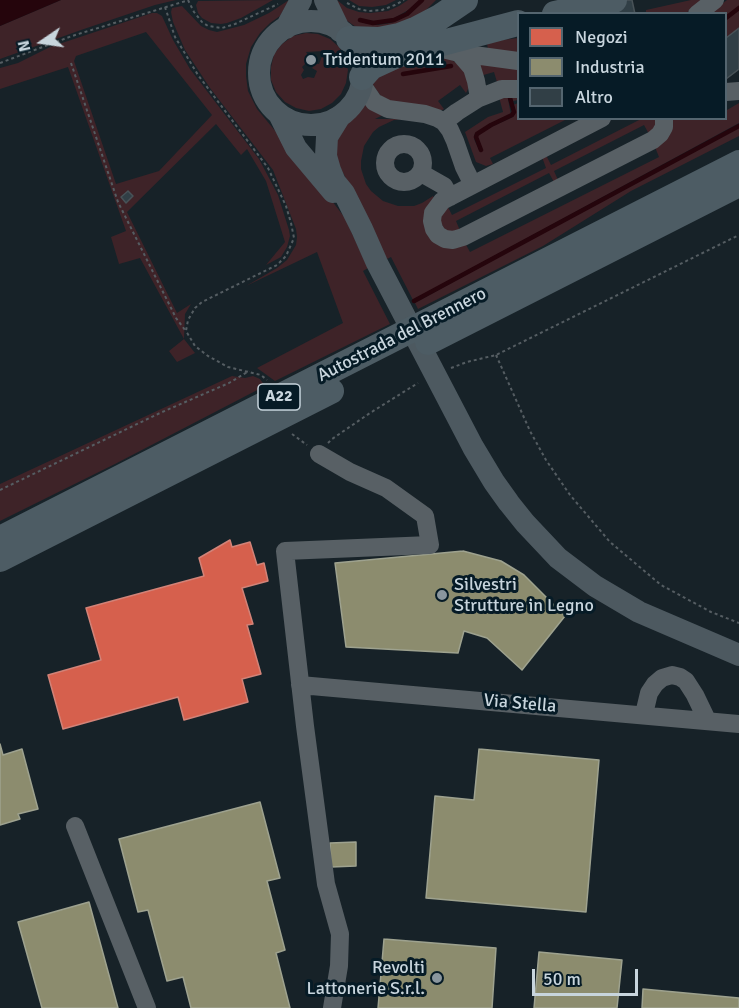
<!DOCTYPE html>
<html>
<head>
<meta charset="utf-8">
<style>
  body { margin:0 }
  #map { position:relative; width:739px; height:1008px; overflow:hidden; background:#172228; font-family:Signika,sans-serif }
  canvas { display:block }
  .legend { position:absolute; left:517px; top:12px; width:210px; height:108px; box-sizing:border-box; background:#061b26; border:2px solid #54656f; margin:0; padding:8px 10px; list-style:none; font-size:18px; color:#c8d5dd }
  .legend li { display:flex; align-items:center; gap:12px; height:30px }
  .legend b { width:30px; border:2px solid #54656f }
  .north { position:absolute; left:12px; top:12px; width:60px; height:60px; -webkit-text-stroke:4px #061b26; paint-order:stroke; rotate:257deg; font-size:16px; font-weight:700; line-height:24px; text-align:center; color:#c8d5dd }
  .north::after { content:''; display:block; margin:auto; width:21px; height:27px; background:#c8d5dd; clip-path:polygon(50% 0,100% 100%,50% 72%,0 100%) }
  .scale { position:absolute; left:532px; top:969px; width:106px; height:27px; box-sizing:border-box; border:3px solid #c8d5dd; border-top:0; padding-left:8px; font-size:18px; line-height:21px; white-space:nowrap; color:#c8d5dd; -webkit-text-stroke:4px #061b26; paint-order:stroke }
</style>
</head>
<body>
<div id="map">
<canvas width="739" height="1008"></canvas>
<ul class="legend">
<li><b style="height:16px;background:#d6604d"></b>Negozi</li>
<li><b style="height:16px;background:#8c8c6e"></b>Industria</li>
<li><b style="height:16px;background:#313f46"></b>Altro</li>
</ul>
<div class="north">N</div>
<div class="scale">50 m</div>
</div>
<script>
const ctx = document.querySelector('canvas').getContext('2d');
ctx.lineJoin = 'round';
function fillPath(path, color) { ctx.fillStyle = color; ctx.fill(path, 'evenodd'); }
const poly = rows => new Path2D(rows.map(r => 'M' + r).join(''));
function stroke(path, color, width, dash) { ctx.strokeStyle = color; ctx.lineWidth = width; ctx.lineCap = dash ? 'butt' : 'round'; ctx.setLineDash(dash || []); ctx.stroke(path); }
function write(font, color, halo, rows, align = 'center') {
  ctx.font = font + ' Signika,sans-serif'; ctx.lineWidth = 6; ctx.setLineDash([]); ctx.textBaseline = 'middle'; ctx.strokeStyle = halo; ctx.fillStyle = color; for (const [text, x, y, turn = 0] of rows) {
    ctx.save(); ctx.translate(x, y); ctx.rotate((+turn || 0) * Math.PI / 180); ctx.textAlign = isNaN(turn) ? turn : align; if (halo) ctx.strokeText(text, 0, 0); ctx.fillText(text, 0, 0); ctx.restore();
  }
}
const green = poly([
  [61,0,176,0,155,5,81,30,0,59,0,26],
  [273,0,241,18,227,23,221,24,211,23,202,18,198,13,196,5,198,1,201,1],
  [289,0,280,16,270,23,260,33,251,47,246,64,246,76,248,91,257,109,316,180,345,218,368,268,363,271,390,324,275,381,257,368,343,323,317,252,246,286,277,268,287,260,296,245,297,237,296,229,273,170,210,88,185,50,173,22,171,12,172,8,182,6,201,26,209,30,217,32,244,25,269,13],
  [337,0,347,8,359,12,370,13,388,11,399,6,408,0,420,0,410,9,391,20,374,21,360,19,360,21,364,23,378,25,391,23,399,20,411,12,424,0,436,0,423,13,403,28,359,29,343,18],
  [349,0,396,0,386,5,372,7,359,6],
  [691,0,701,0,697,5,686,13,646,13,646,10],
  [727,0,739,0,739,7,726,17,726,14,709,14],
  [739,10,739,28,726,38,726,20],
  [152,13,157,13,162,16,173,40,190,69,259,159,278,195,289,230,290,236,287,247,281,257,266,265,285,242,266,181,247,149,241,155,216,124,127,212,177,313,191,304,185,314,184,339,195,353,177,362,169,351,184,339,140,258,119,264,111,237,126,231,68,67,0,89,0,68,18,63,50,47],
  [146,32,212,115,159,171,116,184,74,61,76,56],
  [306,33,318,34,330,39,339,47,345,58,348,70,346,83,341,94,332,103,321,109,309,111,296,108,285,102,276,92,271,80,271,67,274,54,282,44,293,36],
  [324,51,319,64,313,63,313,67,312,68,317,71,314,78,308,77,303,79,301,75,304,70,302,67,307,62,306,58,310,58,306,52],
  [518,38,518,54,488,51,487,42],
  [437,56,450,59,458,64,468,75,469,87,466,93,460,85,438,101,444,109,440,111,385,102,373,85,372,83,384,68],
  [473,62,518,67,518,82,497,82,494,72,480,76],
  [518,92,518,100,513,101,512,98,508,99,511,115,490,124,474,135,474,139,479,150,482,149,478,138,478,135,491,127,513,117,515,113,513,105,518,103,518,118,567,119,490,158,493,164,486,166,476,162,465,132,488,117,503,112,499,97],
  [365,98,383,115,375,119,402,119,394,120,379,127,373,132,364,146,361,161,361,169,366,184,371,191,383,201,398,206,414,206,422,203,433,196,435,200,426,217,465,243,470,252,659,157,655,147,670,119,726,118,726,108,727,110,739,103,739,123,413,300,391,257,387,259,339,165,337,157,336,143,350,118],
  [641,119,658,119,650,136,644,125,554,171,558,180,554,182,549,173,456,221,461,233,447,233,437,217,447,205,452,215,546,168,542,157,546,155,551,165],
  [739,127,739,136,631,191,543,246,418,309,415,303,611,195],
  [232,376,245,378,253,376,260,379,265,386,115,464,0,521,0,484]
]);
const water = poly([
  [0,0,61,0,0,26]
]);
const shops = poly([
  [230,540,232,547,250,542,257,565,264,563,268,581,242,588,253,624,247,625,261,674,242,679,248,702,184,720,178,697,63,729,48,675,101,660,86,608,204,576,199,558,230,540]
]);
const industry = poly([
  [463,551,501,561,524,575,565,616,522,670,487,638,464,631,458,653,346,647,335,563,463,551],
  [0,744,3,755,22,749,38,809,18,814,20,819,0,825,0,744],
  [479,749,599,760,586,912,426,898,435,796,474,800,479,749],
  [260,802,280,878,267,881,285,950,276,953,290,1008,191,1008,183,977,167,981,148,910,138,912,119,839,260,802],
  [356,842,356,866,331,867,330,843,356,842],
  [89,902,118,1008,42,1008,18,922,89,902],
  [384,939,496,948,492,1008,378,1008,384,939],
  [539,952,622,960,617,1008,534,1008,539,952],
  [643,989,739,998,739,1008,642,1008,643,989]
]);
const stream = poly([
  [726,18,739,8],
  [360,20,373,23,394,20,407,14,422,0],
  [403,74,451,66],
  [481,150,476,137,477,134,491,125,512,115,514,112,510,98],
  [414,301,739,126]
]);
const building = poly([
  [605,0,632,0,635,14,608,14,605,0],
  [739,28,739,69,726,79,726,38,739,28],
  [128,191,133,196,126,203,121,197,128,191]
]);
const path = poly([
  [188,0,194,12,202,22,208,26,222,28,235,24,278,4],
  [347,3,359,9,368,11,382,10,395,5,404,0],
  [165,7,175,37,198,75,268,168,286,206,291,223,294,238,286,256,277,265,202,302,195,308,188,320,186,331,195,346,208,356,228,367,261,375,267,380],
  [0,63,72,36,189,0],
  [71,63,118,202,176,318,185,330],
  [496,355,530,431,546,460,570,495,610,542,661,585,711,612,739,623],
  [451,368,467,362,496,355,739,235],
  [292,434,307,445],
  [328,443,332,439,370,413,418,383],
  [0,490,160,413,229,383,249,371]
]);
const minor = poly([
  [697,14,715,0],
  [434,47,459,53,472,68,476,81,479,98],
  [459,53,518,61],
  [361,83,374,102,388,109,425,114,437,118,444,122,450,130,455,141,464,167,473,185],
  [726,92,739,91],
  [602,118,442,201,433,213,432,221,434,229,438,235,445,239,453,240,463,237,653,140,660,134,664,127,664,118],
  [444,122,457,112,479,98,502,89,518,89],
  '385 163a19 19 0 1 1 38 0a19 19 0 1 1-38 0Z',
  [421,173,444,186,450,197],
  [319,454,350,472,386,488,425,516,430,545,285,551,305,726,326,884,340,934,339,966,332,1008],
  [300,685,739,724],
  [644,714,649,693,655,684,662,678,672,675,680,677,686,681,695,695,707,720],
  [75,826,147,1008]
]);
const major = poly([
  [325,0,340,31],
  '259 73a52 52 0 1 1 104 0a52 52 0 1 1-104 0Z',
  [286,28,301,0],
  [279,114,296,148,333,192],
  [340,116,327,137,326,156,330,170,335,182,344,193,362,229,377,263,473,447,494,482,509,503,525,523,558,558,595,586,639,612,739,655]
]);
const highway = poly([
  [555,14,614,0],
  [349,39,379,40,399,36,417,29,440,17,465,0],
  [362,77,371,67,397,55,518,23],
  [428,342,739,184],
  [0,539,739,163],
  [0,559,331,391]
]);
const markers = [
  [311,60,6,"#8a969e"],
  [442,595,6,"#8a969e"],
  [437,978,6,"#8a969e"]
];
const shields = [
  [279,397,42]
];
const shieldNames = [
  ["A22",279,397]
];
const poiNames = [
  ["Tridentum 2011",323,60],
  ["Silvestri",454,585],
  ["Strutture in Legno",454,606],
  ["Revolti",425,968,"right"],
  ["Lattonerie S.r.l.",425,989,"right"]
];
const streetNames = [
  ["Autostrada del Brennero",402,335,-27],
  ["Via Stella",520,704,5]
];
fillPath(green, '#3e2328');
fillPath(water, '#25050c');
fillPath(shops, '#d6604d');
stroke(shops, '#d28378', 1.5);
fillPath(industry, '#8c8c6e');
stroke(industry, '#9ea28f', 1.5);
stroke(stream, '#25050c', 4.5);
fillPath(building, '#313f46');
stroke(building, '#485257', 1.5);
stroke(path, '#555d62', 2, [3, 3]);
stroke(minor, '#586065', 18);
stroke(major, '#4d5960', 22);
stroke(highway, '#4d5c64', 26);
for (const [x, y, r, color] of markers) { const dot = new Path2D(); dot.arc(x, y, r, 0, 2 * Math.PI); ctx.fillStyle = color; ctx.fill(dot); stroke(dot, '#061b26', 2); }
for (const [x, y, w] of shields) { const box = new Path2D(); box.roundRect(x - w / 2, y - 13, w, 26, 4.5); ctx.fillStyle = '#061b26'; ctx.fill(box); stroke(box, '#c8d5dd', 1.5); }
write('bold 16px', '#c8d5dd', null, shieldNames);
write('18px', '#c8d5dd', '#061b26', poiNames, 'left');
write('18px', '#c8d5dd', '#061b26', streetNames);
</script>
</body>
</html>
